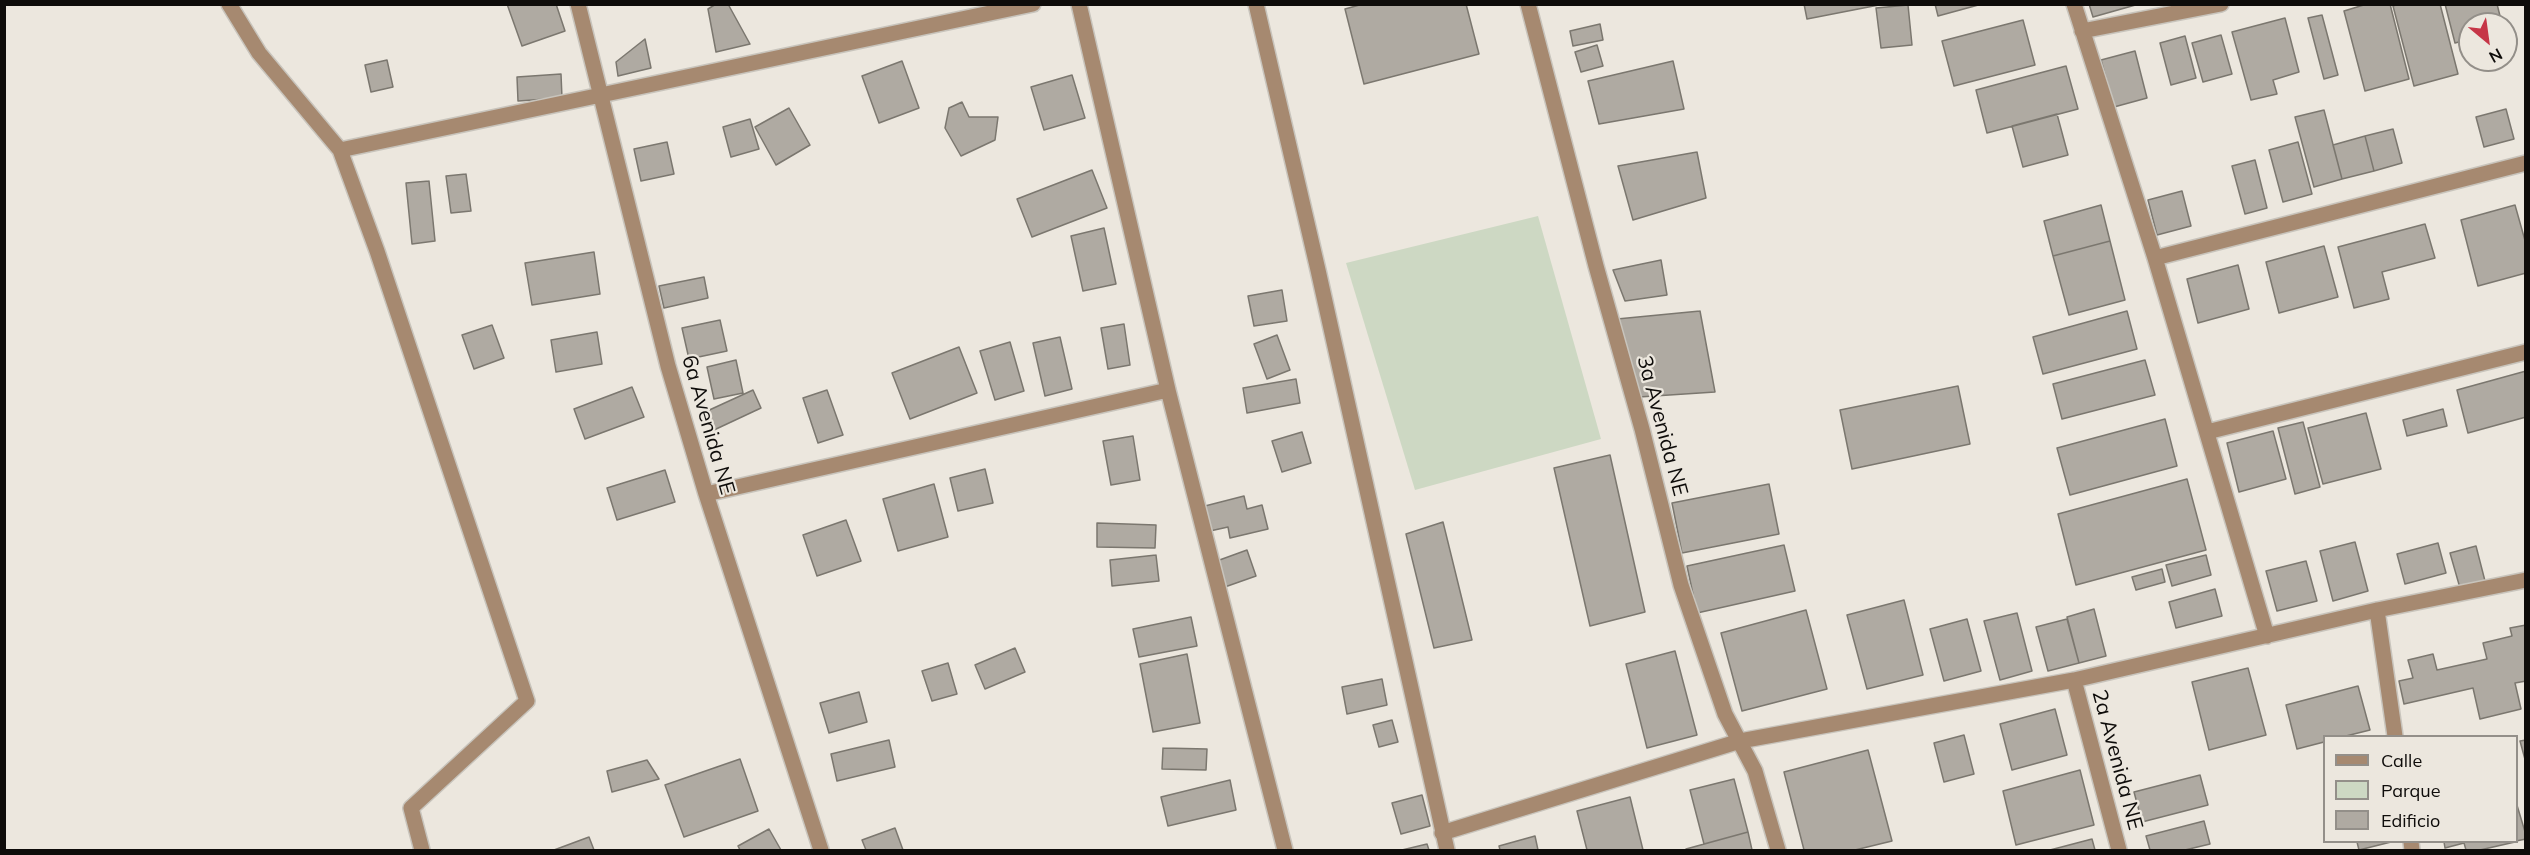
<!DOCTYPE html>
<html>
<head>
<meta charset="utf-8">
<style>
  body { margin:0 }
  #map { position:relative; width:2530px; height:855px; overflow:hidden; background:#ece7de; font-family:Mulish,sans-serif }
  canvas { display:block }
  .frame { position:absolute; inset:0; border:6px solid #0e0c0a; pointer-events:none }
  .legend { position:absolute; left:2323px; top:735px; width:195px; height:108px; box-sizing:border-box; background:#ece7de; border:2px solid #938f89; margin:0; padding:8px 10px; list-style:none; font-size:18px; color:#0e0c0a }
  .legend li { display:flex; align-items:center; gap:12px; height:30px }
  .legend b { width:30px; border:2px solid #938f89 }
  .north { position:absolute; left:2458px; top:12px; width:60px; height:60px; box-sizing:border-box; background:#ece7de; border:2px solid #938f89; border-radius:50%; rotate:151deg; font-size:16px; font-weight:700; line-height:24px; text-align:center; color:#0e0c0a }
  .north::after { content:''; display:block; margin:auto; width:21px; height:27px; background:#c63647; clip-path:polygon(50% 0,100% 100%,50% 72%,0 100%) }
</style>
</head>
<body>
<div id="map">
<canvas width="2530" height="855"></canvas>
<div class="frame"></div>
<ul class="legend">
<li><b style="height:8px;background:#a68970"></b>Calle</li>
<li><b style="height:16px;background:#cdd8c3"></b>Parque</li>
<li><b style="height:16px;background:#afaaa2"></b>Edificio</li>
</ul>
<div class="north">N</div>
</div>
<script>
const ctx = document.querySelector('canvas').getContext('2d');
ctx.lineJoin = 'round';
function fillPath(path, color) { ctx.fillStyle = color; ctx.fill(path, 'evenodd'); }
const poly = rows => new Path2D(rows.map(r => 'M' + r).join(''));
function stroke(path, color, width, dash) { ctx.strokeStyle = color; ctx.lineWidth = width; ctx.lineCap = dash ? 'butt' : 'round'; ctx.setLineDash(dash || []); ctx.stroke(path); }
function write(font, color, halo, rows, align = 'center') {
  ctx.font = font + ' Mulish,sans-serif'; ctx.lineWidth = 4.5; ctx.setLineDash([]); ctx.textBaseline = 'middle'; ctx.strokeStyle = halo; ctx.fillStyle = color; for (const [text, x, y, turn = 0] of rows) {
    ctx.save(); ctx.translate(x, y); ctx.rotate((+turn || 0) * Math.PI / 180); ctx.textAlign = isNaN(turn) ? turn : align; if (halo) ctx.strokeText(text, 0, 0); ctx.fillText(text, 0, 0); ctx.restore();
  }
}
const green = poly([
  [1538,216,1601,439,1415,490,1346,263]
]);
const building = poly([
  [507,4,556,4,565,31,522,46,507,4],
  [716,4,728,4,750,44,716,52,708,9,716,4],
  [1363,4,1466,4,1479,54,1364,84,1345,9,1363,4],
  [1804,4,1884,4,1807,19,1804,4],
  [1935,4,1982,4,1938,16,1935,4],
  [2089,4,2139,4,2093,17,2089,4],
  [2367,4,2390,4,2409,79,2365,91,2344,11,2367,4],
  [2399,4,2440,4,2458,74,2414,86,2393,6,2399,4],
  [2445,4,2497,4,2502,24,2470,24,2470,39,2455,43,2445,4],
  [1908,5,1912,45,1881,48,1876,8,1908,5],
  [2322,15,2338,75,2324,79,2308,18,2322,15],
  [2285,18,2299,72,2273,80,2277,94,2251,100,2232,32,2285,18],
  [2023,20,2035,65,1954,86,1942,41,2023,20],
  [1600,24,1603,40,1573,46,1570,31,1600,24],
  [2221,35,2232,74,2203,82,2192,43,2221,35],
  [2185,36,2196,78,2171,85,2160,43,2185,36],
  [645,39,651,68,618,76,616,62,645,39],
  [1597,45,1603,66,1581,72,1575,52,1597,45],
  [2135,51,2147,98,2114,107,2101,60,2135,51],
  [387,60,393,87,371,92,365,65,387,60],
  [902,61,919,108,879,123,862,76,902,61],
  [1673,61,1684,109,1599,124,1588,81,1673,61],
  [2066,66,2078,109,1987,133,1976,90,2066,66],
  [561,74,562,98,518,101,517,77,561,74],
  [1072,75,1085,118,1044,130,1031,87,1072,75],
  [962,102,969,117,998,117,995,140,961,156,945,128,949,108,962,102],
  [789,108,810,145,776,165,755,127,789,108],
  [2506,109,2514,139,2484,147,2476,117,2506,109],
  [2324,110,2342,179,2314,187,2295,117,2324,110],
  [2057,114,2068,155,2023,167,2012,126,2057,114],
  [750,119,759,149,731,157,723,127,750,119],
  [2393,129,2402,163,2374,171,2365,136,2393,129],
  [2365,136,2374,171,2342,179,2333,145,2365,136],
  [667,142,674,174,641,181,634,149,667,142],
  [2298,142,2312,194,2283,202,2269,150,2298,142],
  [1697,152,1706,198,1633,220,1618,166,1697,152],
  [2255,160,2267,208,2245,214,2232,166,2255,160],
  [1092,170,1107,208,1032,237,1017,199,1092,170],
  [466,174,471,211,451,213,446,176,466,174],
  [429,181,435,241,412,244,406,183,429,181],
  [2182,191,2191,226,2157,235,2148,200,2182,191],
  [2101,205,2110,241,2053,256,2044,221,2101,205],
  [2515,205,2526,244,2526,273,2478,286,2461,220,2515,205],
  [2425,224,2435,258,2382,272,2389,299,2354,308,2338,247,2425,224],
  [1104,228,1116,284,1083,291,1071,236,1104,228],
  [2110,241,2125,300,2069,315,2053,256,2110,241],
  [2324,246,2338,297,2279,313,2266,262,2324,246],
  [594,252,600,294,532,305,525,263,594,252],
  [1661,260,1667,295,1625,301,1613,270,1661,260],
  [2238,265,2249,309,2198,323,2187,279,2238,265],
  [704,277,708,298,664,308,659,286,704,277],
  [1282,290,1287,321,1254,326,1248,296,1282,290],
  [1700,311,1715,392,1639,397,1617,319,1700,311],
  [2127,311,2137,349,2043,374,2033,337,2127,311],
  [720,320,727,351,689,359,682,328,720,320],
  [1124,324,1130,365,1108,369,1101,328,1124,324],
  [492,325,504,358,474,369,462,335,492,325],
  [597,332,602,364,556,372,551,340,597,332],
  [1277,335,1290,370,1267,379,1254,344,1277,335],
  [1060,337,1072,389,1045,396,1033,343,1060,337],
  [1010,342,1024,391,995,400,980,351,1010,342],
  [959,347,977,393,910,419,892,373,959,347],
  [736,360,743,393,714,399,707,367,736,360],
  [2145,360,2155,395,2062,419,2053,384,2145,360],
  [2526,371,2526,417,2468,433,2457,390,2526,371],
  [1296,379,1300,403,1247,413,1243,388,1296,379],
  [1958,386,1970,444,1852,469,1840,410,1958,386],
  [632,387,644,417,585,439,574,409,632,387],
  [753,390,761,408,714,430,705,412,753,390],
  [827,390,843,435,818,443,803,398,827,390],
  [2443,409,2447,426,2407,436,2403,420,2443,409],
  [2366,413,2381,469,2323,484,2308,428,2366,413],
  [2165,419,2177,466,2070,495,2057,448,2165,419],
  [2303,422,2320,487,2295,494,2278,428,2303,422],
  [2273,431,2286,479,2239,492,2227,443,2273,431],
  [1302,432,1311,463,1282,472,1272,441,1302,432],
  [1133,436,1140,480,1111,485,1103,441,1133,436],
  [1610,455,1645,612,1590,626,1554,468,1610,455],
  [985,469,993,503,958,511,950,478,985,469],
  [665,470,675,502,617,520,607,488,665,470],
  [2187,479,2206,550,2076,585,2058,514,2187,479],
  [934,484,948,537,898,551,883,499,934,484],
  [1769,484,1779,534,1682,553,1672,503,1769,484],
  [1244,496,1247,509,1262,505,1268,529,1230,538,1228,527,1210,531,1205,506,1244,496],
  [846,520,861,561,817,576,803,535,846,520],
  [1443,522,1472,640,1434,648,1406,534,1443,522],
  [1097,523,1156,525,1155,548,1097,547,1097,523],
  [2355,542,2368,591,2333,601,2320,551,2355,542],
  [2438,543,2446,573,2405,584,2397,554,2438,543],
  [1784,545,1795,591,1697,613,1687,566,1784,545],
  [2476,546,2485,581,2460,588,2450,553,2476,546],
  [1247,550,1256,576,1222,588,1214,562,1247,550],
  [1156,555,1159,581,1112,586,1110,560,1156,555],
  [2206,555,2211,575,2172,586,2166,565,2206,555],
  [2306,561,2317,601,2277,611,2266,571,2306,561],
  [2162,569,2165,582,2136,590,2132,577,2162,569],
  [2215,589,2222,616,2176,628,2169,602,2215,589],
  [1904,600,1923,675,1867,689,1847,615,1904,600],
  [2094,609,2106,656,2079,663,2067,617,2094,609],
  [1806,610,1827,689,1742,711,1721,633,1806,610],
  [2017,613,2032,671,2000,680,1984,621,2017,613],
  [1191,617,1197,646,1139,657,1133,629,1191,617],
  [1967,619,1981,671,1944,681,1930,629,1967,619],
  [2067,619,2079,663,2048,671,2036,627,2067,619],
  [2526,625,2526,681,2515,683,2521,709,2480,719,2473,688,2404,704,2399,681,2413,678,2408,660,2433,654,2437,670,2487,659,2483,643,2512,636,2510,628,2526,625],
  [1015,648,1025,672,985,689,975,665,1015,648],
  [1675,651,1697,735,1647,748,1626,664,1675,651],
  [1187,654,1200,723,1153,732,1140,664,1187,654],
  [948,663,957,694,932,701,922,671,948,663],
  [2248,668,2266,735,2209,750,2192,682,2248,668],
  [1382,679,1387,705,1347,714,1342,687,1382,679],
  [2358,686,2370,730,2346,736,2324,736,2324,742,2297,749,2286,705,2358,686],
  [859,692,867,722,829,733,820,703,859,692],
  [2055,709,2067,755,2012,770,2000,724,2055,709],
  [1392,720,1398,742,1379,747,1373,725,1392,720],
  [1964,735,1974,774,1944,782,1934,743,1964,735],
  [889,740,895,767,837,781,831,754,889,740],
  [2526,740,2526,763,2520,741,2526,740],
  [1163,748,1207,749,1206,770,1162,769,1163,748],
  [1868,750,1892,841,1855,850,1804,850,1784,772,1868,750],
  [740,759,758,811,684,837,665,785,740,759],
  [647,760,659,779,612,792,607,771,647,760],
  [2080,770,2094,825,2016,845,2003,791,2080,770],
  [2200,775,2208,805,2142,822,2134,792,2200,775],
  [1734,779,1748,832,1704,844,1690,790,1734,779],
  [1230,780,1236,810,1168,826,1161,797,1230,780],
  [1422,795,1430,826,1401,834,1392,803,1422,795],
  [1630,797,1643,850,1587,850,1577,811,1630,797],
  [2516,802,2526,835,2526,839,2516,841,2516,802],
  [2204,821,2210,844,2185,850,2150,850,2146,836,2204,821],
  [895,828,903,850,866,850,862,840,895,828],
  [769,829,781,850,740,850,738,846,769,829],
  [1748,832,1752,850,1686,850,1686,849,1748,832],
  [1535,836,1538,850,1500,850,1499,846,1535,836],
  [589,837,594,850,554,850,589,837],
  [2092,839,2095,850,2050,850,2092,839],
  [2357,842,2391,842,2359,850,2357,842],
  [2444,842,2515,842,2480,850,2466,850,2464,843,2445,848,2444,842],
  [1427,844,1429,850,1402,850,1427,844]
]);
const minor = poly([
  [229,4,259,53,340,150,377,251,527,701,411,808,422,850],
  [578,4,668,366,706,494,821,850],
  [1079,4,1168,390,1285,850],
  [1256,4,1318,270,1447,850],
  [1528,4,1596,266,1642,429,1681,585,1725,714,1755,771,1778,850],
  [2074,4,2155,258,2267,636],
  [2082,31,2221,4],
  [340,150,1033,4],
  [2155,258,2526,163],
  [2207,432,2526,352],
  [706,494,1168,390],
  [2377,610,2395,736],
  [2074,680,2119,850],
  [1442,833,1740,741,2074,680,2377,610,2526,580],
  [2411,842,2412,850]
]);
const streetNames = [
  ["6a Avenida NE",708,425,74],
  ["3a Avenida NE",1662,426,75],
  ["2a Avenida NE",2117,760,75]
];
fillPath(green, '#cdd8c3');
fillPath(building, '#afaaa2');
stroke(building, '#7b776f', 1.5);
stroke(minor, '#c8c4bc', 18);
stroke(minor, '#a68970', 15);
write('21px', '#0e0c0a', '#ece7de', streetNames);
</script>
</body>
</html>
